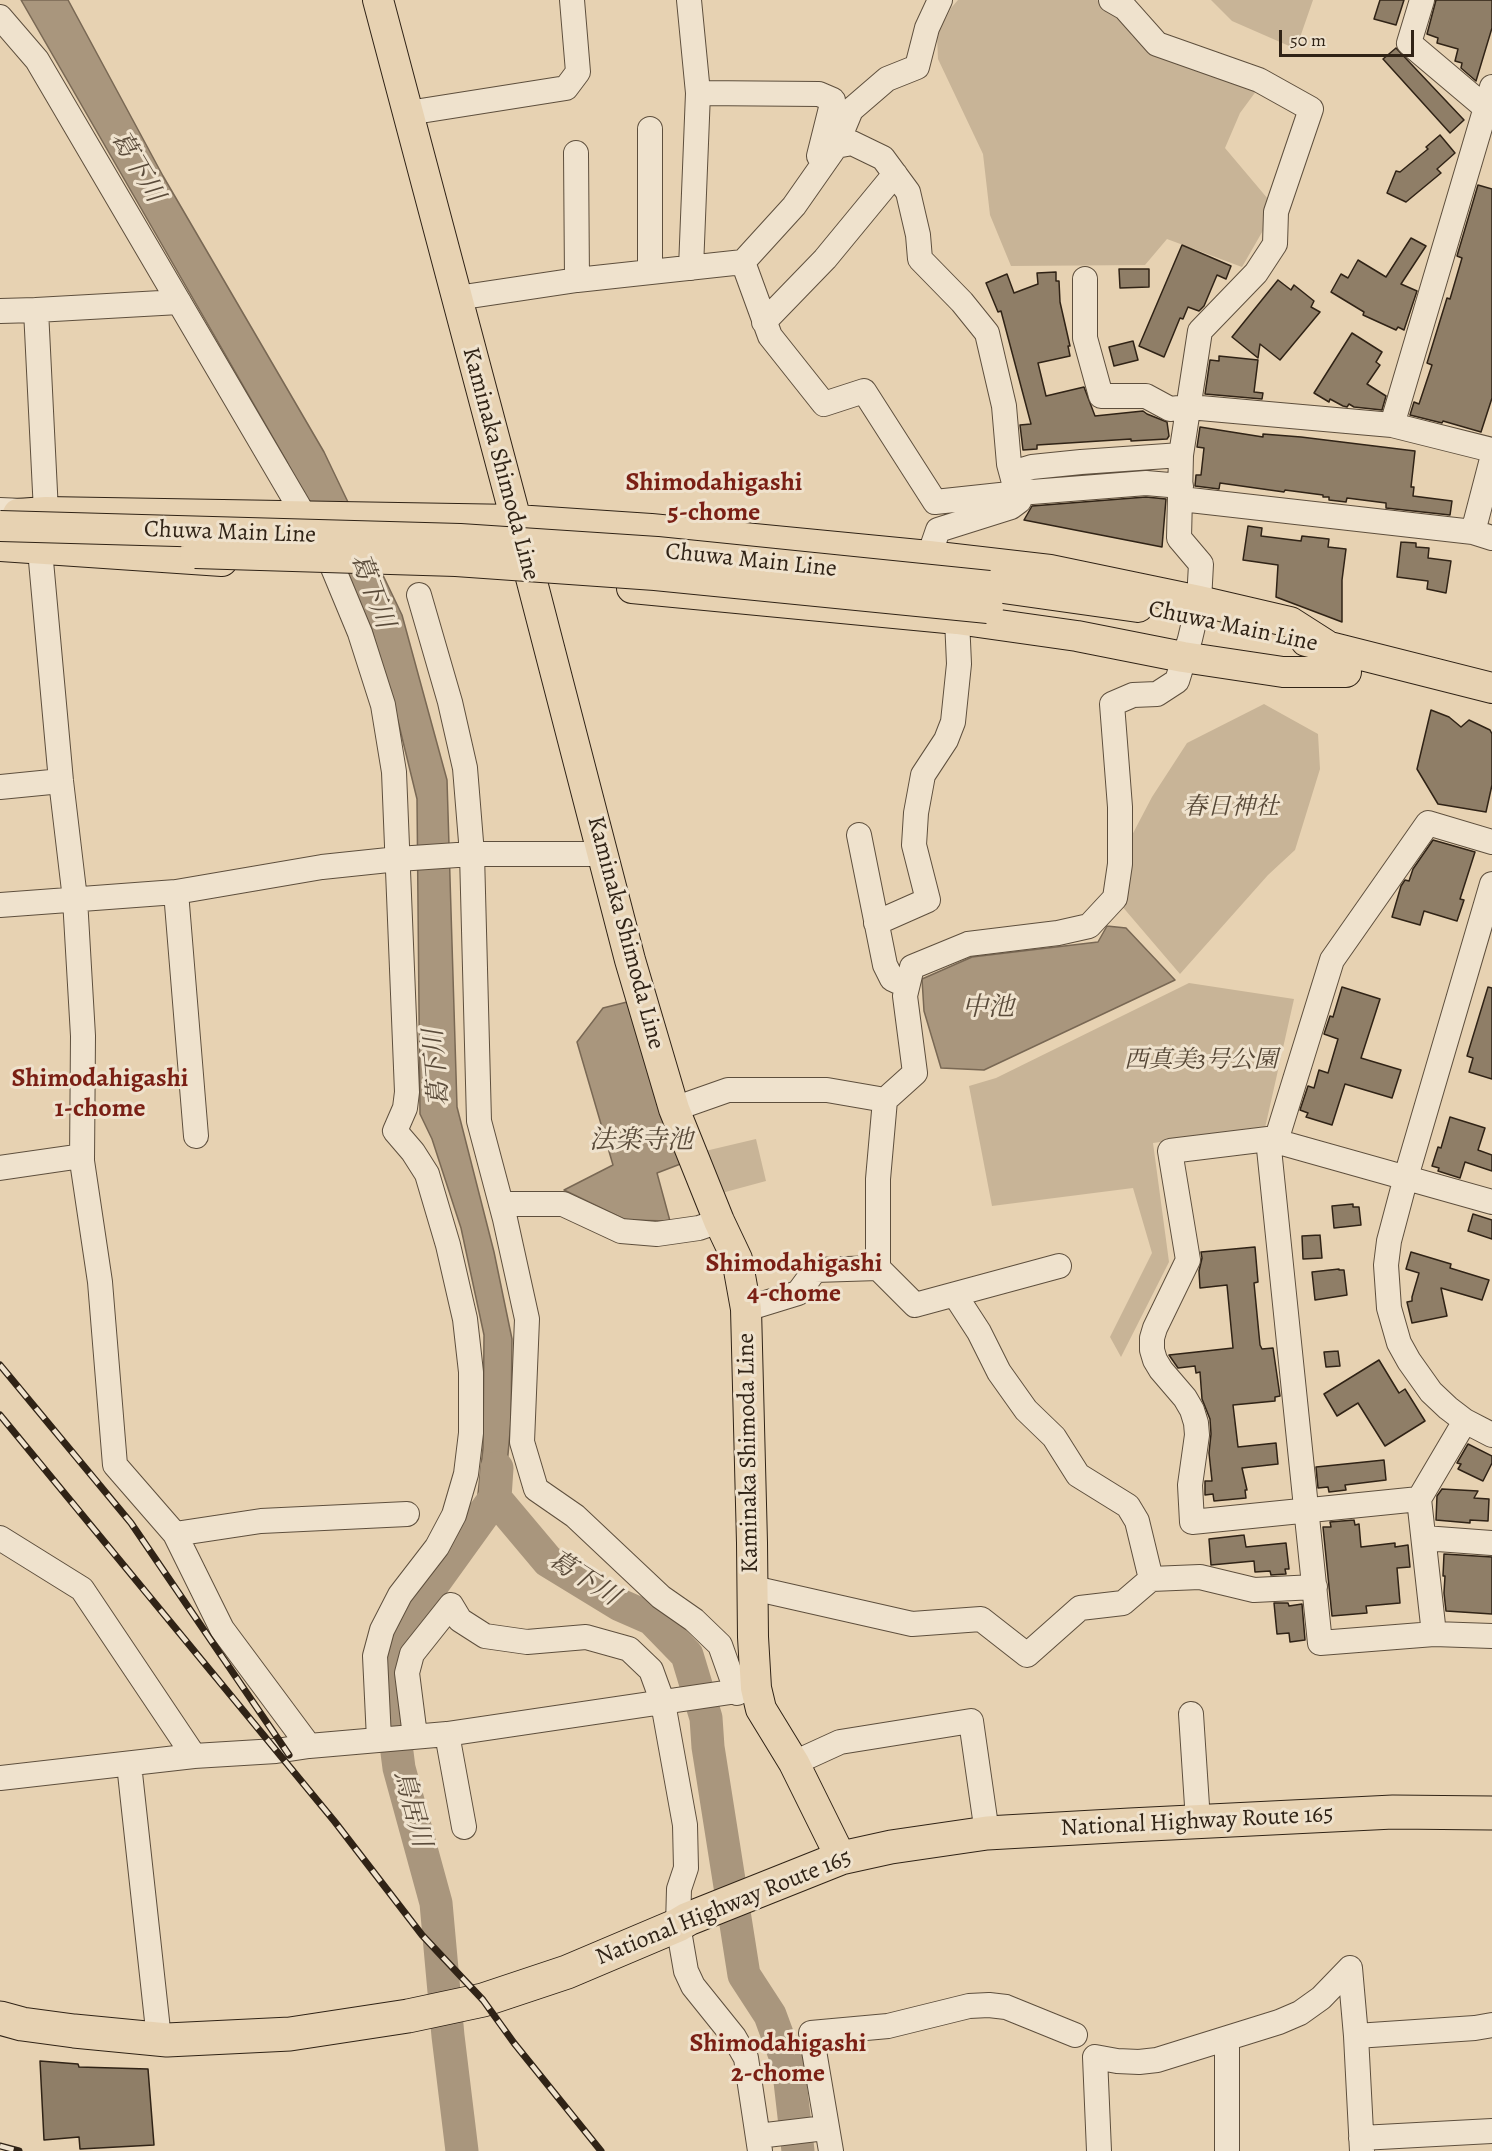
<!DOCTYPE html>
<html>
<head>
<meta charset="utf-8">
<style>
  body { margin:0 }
  #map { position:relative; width:1492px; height:2151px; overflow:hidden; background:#e7d2b2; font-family:Alegreya,serif }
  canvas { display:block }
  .scale { position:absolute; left:1279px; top:30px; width:135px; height:27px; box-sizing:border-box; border:3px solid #302316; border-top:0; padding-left:8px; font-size:18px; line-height:21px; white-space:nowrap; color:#302316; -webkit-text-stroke:4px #efe2cd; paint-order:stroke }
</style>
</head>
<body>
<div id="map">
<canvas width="1492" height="2151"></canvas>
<div class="scale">50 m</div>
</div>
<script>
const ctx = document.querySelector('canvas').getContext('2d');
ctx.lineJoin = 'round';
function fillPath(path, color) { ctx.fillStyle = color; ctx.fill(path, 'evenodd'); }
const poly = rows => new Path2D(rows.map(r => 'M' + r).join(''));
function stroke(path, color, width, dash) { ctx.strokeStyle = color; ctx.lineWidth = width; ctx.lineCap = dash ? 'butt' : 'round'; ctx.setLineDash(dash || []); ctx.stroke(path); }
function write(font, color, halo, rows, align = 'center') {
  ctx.font = font + ' Alegreya,"Noto Serif JP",serif'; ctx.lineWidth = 6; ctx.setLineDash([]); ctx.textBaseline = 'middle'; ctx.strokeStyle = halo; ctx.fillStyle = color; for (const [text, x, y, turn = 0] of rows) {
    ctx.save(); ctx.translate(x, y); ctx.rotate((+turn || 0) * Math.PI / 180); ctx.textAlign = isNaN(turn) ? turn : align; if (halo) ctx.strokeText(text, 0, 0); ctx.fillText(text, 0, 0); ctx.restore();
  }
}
const green = poly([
  [958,0,1097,0,1121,15,1132,36,1257,90,1240,113,1225,148,1268,199,1265,227,1242,267,1167,239,1145,265,1011,266,990,215,983,154,938,59,937,36,951,8],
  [1211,0,1313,0,1296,49,1232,21],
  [1264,704,1318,734,1320,769,1295,850,1268,875,1180,974,1115,898,1130,839,1152,797,1187,743],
  [1189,983,1294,999,1265,1128,1153,1143,1169,1262,1121,1357,1110,1337,1152,1253,1133,1188,992,1206,969,1086,996,1078],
  [756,1139,766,1181,718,1194,701,1152]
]);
const water = poly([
  [21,0,68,0,163,176,324,452,402,615,447,780,457,1107,494,1252,512,1339,511,1422,505,1486,513,1506,492,1520,477,1503,483,1448,484,1335,461,1228,432,1139,420,1114,417,799,398,721,371,627,286,460,21,0],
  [1107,926,1126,928,1175,980,984,1070,941,1068,924,1011,922,979,972,957,1098,942,1107,926],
  [627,1002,683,1163,657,1173,670,1221,626,1220,564,1190,613,1165,577,1042,603,1008,627,1002]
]);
const river = poly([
  [497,1468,495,1498,548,1561,620,1605,652,1619,687,1655,706,1718,708,1747,744,1975,770,2015,788,2064,798,2151],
  [462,2151,448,2036,436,1903,399,1768,389,1690,390,1651,405,1623,495,1498]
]);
const building = poly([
  [1380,0,1404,0,1396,25,1374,19,1380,0],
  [1436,0,1492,0,1492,28,1476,81,1461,68,1462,63,1455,61,1458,49,1437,43,1438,38,1427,34,1436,0],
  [1396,48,1464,120,1450,133,1383,59,1396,48],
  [1440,135,1455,153,1437,169,1441,173,1406,202,1387,193,1396,171,1400,172,1428,149,1426,147,1440,135],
  [1478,185,1492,189,1492,398,1481,432,1443,421,1442,423,1410,415,1414,402,1419,404,1432,365,1427,363,1447,298,1450,299,1462,258,1457,256,1478,185],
  [1411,238,1426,246,1401,284,1417,291,1404,330,1398,327,1396,330,1363,315,1364,312,1331,292,1341,274,1348,278,1358,260,1386,277,1411,238],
  [1182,245,1231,266,1226,279,1217,275,1204,306,1199,311,1188,307,1183,319,1180,318,1164,357,1139,346,1182,245],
  [1119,269,1149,269,1149,287,1120,288,1119,269],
  [1056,272,1056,281,1059,281,1060,302,1070,346,1068,346,1070,356,1038,363,1046,396,1084,387,1095,416,1143,411,1147,414,1167,422,1169,436,1167,439,1131,441,1131,439,1037,445,1037,449,1023,450,1020,425,1031,424,1001,311,998,312,986,283,1007,274,1014,293,1038,284,1037,273,1056,272],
  [1278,280,1291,290,1294,285,1314,301,1311,307,1320,312,1280,360,1260,344,1258,358,1232,337,1278,280],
  [1352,333,1382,352,1376,362,1380,365,1367,384,1386,396,1382,410,1354,407,1349,404,1347,407,1343,406,1330,399,1329,402,1314,393,1352,333],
  [1133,341,1138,360,1114,366,1109,347,1133,341],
  [1219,356,1258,360,1254,392,1263,393,1262,399,1205,394,1210,360,1219,361,1219,356],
  [1200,427,1263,437,1263,434,1301,437,1415,451,1411,487,1414,487,1413,496,1452,501,1450,515,1386,508,1386,503,1347,498,1346,502,1329,500,1329,497,1323,497,1323,495,1285,490,1284,492,1220,483,1219,489,1195,486,1196,475,1201,475,1204,448,1197,447,1200,427],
  [1146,497,1166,499,1162,547,1024,520,1032,506,1146,497],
  [1248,526,1262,528,1261,536,1301,541,1302,536,1329,539,1328,547,1346,549,1342,580,1342,622,1276,597,1278,565,1243,560,1248,526],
  [1401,542,1416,543,1416,547,1429,548,1428,558,1451,561,1446,593,1427,589,1428,581,1397,577,1401,542],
  [1431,710,1449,717,1461,727,1469,720,1490,730,1492,734,1492,785,1486,812,1438,804,1417,769,1431,710],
  [1433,840,1475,852,1460,899,1464,900,1457,921,1424,911,1420,925,1392,917,1401,886,1405,880,1409,881,1413,869,1433,840],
  [1342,987,1380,999,1361,1058,1401,1070,1392,1098,1345,1084,1332,1125,1306,1117,1308,1113,1300,1110,1308,1086,1314,1088,1319,1070,1328,1073,1338,1039,1324,1034,1330,1016,1333,1017,1342,987],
  [1488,987,1492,988,1492,1079,1469,1072,1473,1058,1467,1056,1488,987],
  [1450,1117,1485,1128,1478,1150,1492,1155,1492,1171,1465,1162,1460,1178,1438,1171,1439,1168,1432,1166,1438,1147,1441,1148,1450,1117],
  [1353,1204,1353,1207,1359,1207,1361,1225,1334,1228,1332,1206,1353,1204],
  [1473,1214,1492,1220,1492,1239,1468,1231,1473,1214],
  [1320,1235,1322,1258,1303,1259,1302,1236,1320,1235],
  [1255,1247,1258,1282,1254,1283,1260,1345,1262,1349,1273,1348,1280,1396,1275,1397,1275,1401,1233,1405,1238,1447,1276,1443,1278,1464,1242,1468,1247,1490,1245,1490,1246,1498,1214,1501,1213,1494,1205,1495,1205,1481,1212,1481,1209,1453,1211,1434,1210,1419,1202,1399,1200,1372,1196,1373,1195,1366,1178,1368,1169,1355,1233,1348,1227,1285,1200,1288,1199,1271,1202,1258,1201,1252,1255,1247],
  [1411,1252,1451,1264,1450,1268,1489,1280,1482,1300,1441,1288,1447,1316,1412,1323,1407,1302,1412,1301,1412,1297,1419,1273,1406,1269,1411,1252],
  [1339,1269,1339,1270,1344,1270,1347,1295,1315,1300,1312,1272,1339,1269],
  [1338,1351,1340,1366,1326,1367,1324,1352,1338,1351],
  [1379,1360,1399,1393,1405,1389,1425,1421,1385,1446,1358,1403,1337,1416,1324,1394,1379,1360],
  [1468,1444,1492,1456,1492,1463,1483,1481,1458,1469,1461,1464,1457,1463,1468,1444],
  [1384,1460,1386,1480,1345,1485,1346,1490,1329,1492,1328,1487,1318,1488,1316,1467,1384,1460],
  [1442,1489,1478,1491,1474,1498,1489,1499,1488,1521,1470,1520,1470,1523,1436,1520,1437,1496,1442,1489],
  [1354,1520,1355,1525,1359,1524,1361,1547,1395,1543,1395,1547,1408,1545,1410,1567,1397,1568,1400,1603,1366,1606,1367,1613,1332,1616,1323,1527,1331,1527,1330,1522,1354,1520],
  [1244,1535,1246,1547,1286,1543,1289,1569,1285,1569,1286,1574,1271,1575,1270,1571,1255,1572,1254,1561,1211,1565,1209,1539,1244,1535],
  [1444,1554,1492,1557,1492,1614,1446,1611,1444,1593,1445,1576,1443,1576,1444,1554],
  [1274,1603,1288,1603,1289,1606,1302,1604,1305,1640,1290,1642,1289,1633,1277,1634,1274,1603],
  [40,2061,78,2064,79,2067,148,2069,154,2145,80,2149,79,2137,44,2140,40,2061]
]);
const minor = poly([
  [689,0,698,93],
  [1422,0,1409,43,1486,108,1492,110],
  [0,17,37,60,305,517,333,568,360,633,383,705,394,772,407,1092,405,1108,395,1131,413,1152,427,1174,448,1245,465,1319,471,1372,471,1433,466,1474,454,1515,437,1547,400,1595,382,1630,375,1656,379,1739],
  [408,113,566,88,578,72,572,0],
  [836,146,852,143,883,158,908,192,918,235,920,259,962,302,987,333,1004,406,1009,464,1019,501,1011,507,938,530,929,556],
  [576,153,577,280],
  [743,262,770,336,824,404,864,391,935,502,1019,493,1146,483,1181,486],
  [691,268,698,93,819,94,833,100,819,156],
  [650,272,650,129],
  [1085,279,1085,338,1101,396,1146,396,1170,409,1189,407,1392,425,1492,450],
  [457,298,577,280,743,262,794,206,836,146,851,110,887,79,917,67,927,28,940,0],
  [36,310,179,302],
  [0,311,36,310,46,512,0,510],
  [764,322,825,259,895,174],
  [1392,425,1492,87],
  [1012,473,1032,467,1081,462,1181,455],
  [1181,499,1473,532,1492,538],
  [1473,532,1492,459],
  [21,550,40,550,61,781,75,899,83,1036,82,1161,100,1282,115,1465,175,1534,222,1629,309,1746],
  [419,595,450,702,465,768,472,854,479,1121,505,1219,527,1319,522,1442,536,1489,575,1516,661,1597,694,1620,720,1645,737,1693],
  [0,787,61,781],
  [859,835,885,965,892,979,907,986],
  [1492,884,1406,1177,1389,1241,1386,1265,1389,1308,1399,1343,1409,1361,1431,1392,1448,1408,1465,1421,1492,1435],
  [176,892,196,1136],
  [0,905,176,892,322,867,398,859,472,854,603,854],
  [876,923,928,900,914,845,916,813,923,775,946,740,953,722,959,664,957,619],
  [885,1100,878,1179,878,1268,915,1305,1059,1266],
  [674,1109,728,1090,827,1090,885,1100,915,1073,905,996,912,967,968,944,1058,933,1089,926,1115,898,1120,864,1120,807,1112,704,1133,695,1157,694,1177,681,1190,639,1199,601,1201,564,1179,538,1181,455,1200,331,1256,273,1275,244,1276,212,1311,109,1259,80,1157,44,1125,8,1111,0],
  [1268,1139,1320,1643,1434,1634,1492,1636],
  [1276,1141,1332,960,1428,823,1492,842],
  [0,1168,82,1156],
  [501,1204,563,1204,621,1231,657,1234,699,1228,719,1221],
  [955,1295,979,1332,999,1372,1026,1410,1054,1437,1078,1475,1128,1506,1137,1521,1151,1579],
  [746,1309,798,1293,815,1270,878,1268],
  [1465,1421,1419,1499,1192,1522,1190,1485,1197,1435,1196,1423,1192,1410,1185,1398,1161,1370,1155,1360,1152,1350,1152,1338,1155,1328,1188,1260,1170,1151,1268,1139,1492,1202],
  [1419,1499,1434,1634],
  [175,1534,261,1521,407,1514],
  [0,1538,82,1589,194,1756],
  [1424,1538,1492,1543],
  [753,1588,912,1624,981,1619,1027,1655,1080,1608,1123,1603,1151,1579,1200,1577,1254,1590,1315,1587],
  [1191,1714,1198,1821],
  [447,1734,464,1827],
  [415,1736,407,1673,412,1654,451,1605,460,1620,485,1636,527,1642,586,1637,629,1649,651,1670,663,1703,685,1825,686,1868,679,1889,678,1925,686,1971,693,1986,734,2037,746,2058,760,2151],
  [794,1763,840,1742,971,1721,987,1833],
  [129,1764,159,2039],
  [0,1778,194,1756,276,1751,309,1746,447,1734,751,1689],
  [1356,2036,1475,2028,1492,2025],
  [1227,2039,1227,2151],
  [758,2136,825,2128],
  [1361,2138,1492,2131],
  [831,2151,811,2033,888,2026,969,2006,989,2005,1006,2007,1075,2035],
  [1099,2151,1095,2057,1117,2061,1139,2062,1157,2060,1279,2022,1300,2013,1321,1998,1350,1968,1356,2036,1362,2151]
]);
const major = poly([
  [378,0,516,520,630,960,674,1109,719,1221,737,1259,746,1309,752,1543,753,1637,756,1688,761,1709,794,1763,841,1858],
  [18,514,46,512,516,520,651,529,929,556,1050,570,1199,601,1290,622,1326,645],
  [0,546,222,561],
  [989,586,1138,607],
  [632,588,957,619,1077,636,1183,657,1283,672,1346,672],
  [1306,641,1492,688]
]);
const highway = poly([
  [0,2018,22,2024,74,2031,167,2040,290,2034,408,2016,483,2000,567,1972,678,1925,688,1919,841,1858,891,1847,987,1833,1130,1825,1393,1812,1492,1813]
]);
const rail = poly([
  [0,1365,131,1523,289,1755],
  [0,1415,335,1822,422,1935,483,2000,514,2043,601,2151],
  [0,2146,19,2151]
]);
const majorBridge = poly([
  [0,526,460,539,657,552,989,586],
  [195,553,456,561,655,575,988,608]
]);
const streetNames = [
  ["Kaminaka Shimoda Line",500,464,75],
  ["Chuwa Main Line",230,533,2],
  ["Chuwa Main Line",751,561,6],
  ["Chuwa Main Line",1233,627,12],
  ["Kaminaka Shimoda Line",625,933,75],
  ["Kaminaka Shimoda Line",749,1453,-91],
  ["National Highway Route 165",1197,1822,-3],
  ["National Highway Route 165",724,1908,-22]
];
const parkNames = [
  ["春日神社",1231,808],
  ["西真美3号公園",1201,1061]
];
const waterNames = [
  ["葛下川",136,167,59],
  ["葛下川",371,591,69],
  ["中池",988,1009],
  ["葛下川",438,1068,-95],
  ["法楽寺池",641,1142],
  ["葛下川",583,1579,33],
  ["鳥居川",411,1809,75]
];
const neighbourhoodNames = [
  ["Shimodahigashi",714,484],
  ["5-chome",714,514],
  ["Shimodahigashi",100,1080],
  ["1-chome",100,1110],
  ["Shimodahigashi",794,1265],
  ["4-chome",794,1295],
  ["Shimodahigashi",778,2045],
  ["2-chome",778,2075]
];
fillPath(green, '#c8b497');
fillPath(water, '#a9967d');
stroke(water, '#796854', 1.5);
stroke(river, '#a9967d', 33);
fillPath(building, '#8f7e67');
stroke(building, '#302316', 1.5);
stroke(minor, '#5e4f3d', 26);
stroke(major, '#302316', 32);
stroke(highway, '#302316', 35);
stroke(minor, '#efe2cd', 24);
stroke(major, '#e7d2b2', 30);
stroke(highway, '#e7d2b2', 33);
stroke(rail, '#302316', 7);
stroke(rail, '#efe2cd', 4.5, [14]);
stroke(majorBridge, '#302316', 32, []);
stroke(majorBridge, '#e7d2b2', 30);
write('24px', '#302316', '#efe2cd', streetNames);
write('italic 24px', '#564736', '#efe2cd', parkNames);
write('italic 26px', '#5a4b3a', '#efe2cd', waterNames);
write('bold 26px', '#7a1f14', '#efe2cd', neighbourhoodNames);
</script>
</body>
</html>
